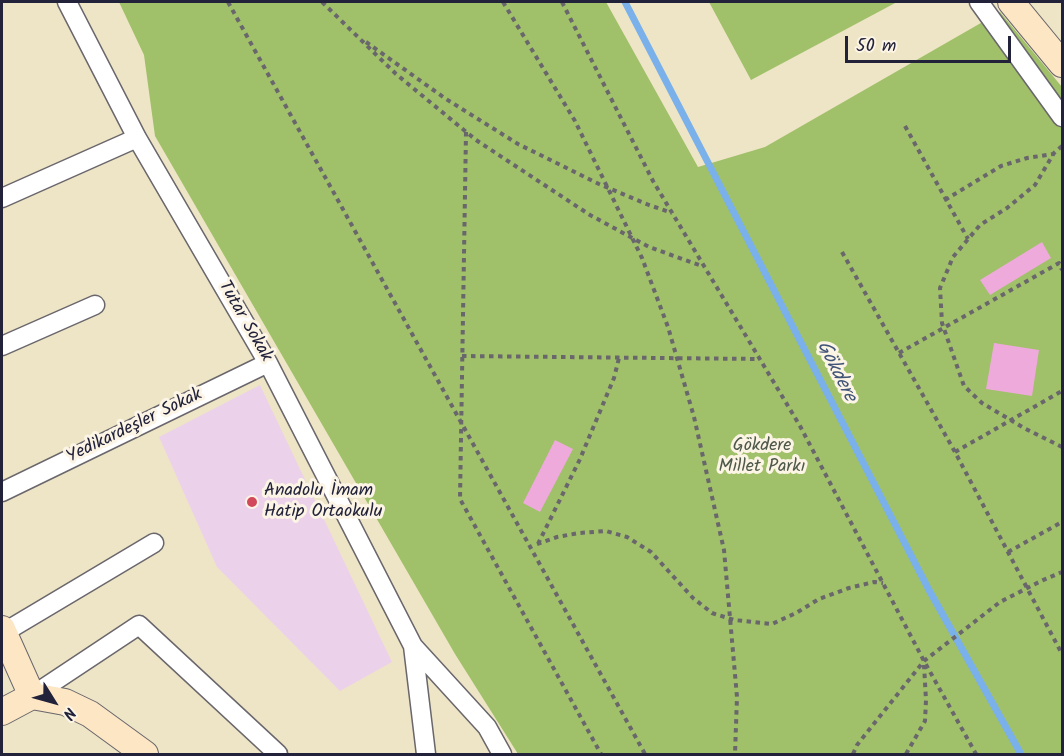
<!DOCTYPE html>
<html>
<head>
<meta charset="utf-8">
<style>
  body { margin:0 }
  #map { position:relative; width:1064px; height:756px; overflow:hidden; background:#eee5c6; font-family:Kalam,sans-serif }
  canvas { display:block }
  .frame { position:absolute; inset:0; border:3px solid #22223b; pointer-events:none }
  .north { position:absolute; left:24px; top:672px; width:60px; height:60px; -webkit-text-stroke:4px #fcf5e5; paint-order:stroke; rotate:127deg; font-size:16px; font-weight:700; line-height:24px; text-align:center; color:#22223b }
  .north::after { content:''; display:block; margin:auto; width:21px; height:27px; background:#22223b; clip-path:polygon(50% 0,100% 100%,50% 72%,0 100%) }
  .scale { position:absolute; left:845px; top:36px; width:166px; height:27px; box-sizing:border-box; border:3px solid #22223b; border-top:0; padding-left:8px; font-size:18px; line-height:21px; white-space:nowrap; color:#22223b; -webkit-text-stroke:4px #fcf5e5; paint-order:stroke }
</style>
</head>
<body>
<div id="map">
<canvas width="1064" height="756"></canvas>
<div class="frame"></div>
<div class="north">N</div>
<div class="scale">50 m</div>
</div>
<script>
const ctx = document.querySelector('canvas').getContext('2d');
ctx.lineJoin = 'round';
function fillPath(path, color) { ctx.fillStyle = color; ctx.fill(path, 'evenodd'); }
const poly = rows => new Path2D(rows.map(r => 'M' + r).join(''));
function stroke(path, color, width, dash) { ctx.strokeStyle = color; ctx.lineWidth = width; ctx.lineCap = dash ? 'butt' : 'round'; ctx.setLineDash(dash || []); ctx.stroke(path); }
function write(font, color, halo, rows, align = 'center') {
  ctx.font = font + ' Kalam,sans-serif'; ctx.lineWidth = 6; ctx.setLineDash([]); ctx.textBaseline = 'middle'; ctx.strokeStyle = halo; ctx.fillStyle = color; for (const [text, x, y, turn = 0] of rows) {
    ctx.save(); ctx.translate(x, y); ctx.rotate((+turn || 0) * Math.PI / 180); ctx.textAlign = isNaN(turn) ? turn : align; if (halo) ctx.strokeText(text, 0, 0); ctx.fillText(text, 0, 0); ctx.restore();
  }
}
const built = poly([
  [260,385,392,662,340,691,217,567,159,437]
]);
const green = poly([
  [119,2,606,2,698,167,765,147,1000,12,1062,87,1062,754,518,754,455,654,155,136,144,55],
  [709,2,897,2,751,80]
]);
const stream = poly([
  [625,2,929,590,1021,754]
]);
const building = poly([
  [1042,242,1051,258,990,295,980,280],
  [994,343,1039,350,1032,396,986,389],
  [555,440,573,449,540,512,523,503]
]);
const path = poly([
  [228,2,645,754],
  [322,2,396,74,476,140,590,215,649,247,702,266],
  [503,2,575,121,642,258,668,327,694,417,724,550,737,697,735,754],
  [562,2,653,181,800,426,924,661,976,754],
  [366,42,446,99,518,144,599,184,649,205,672,213],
  [905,126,968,239],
  [466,132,460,499,601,754],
  [1062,146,1054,153,1035,185,1007,208,980,225,953,257,940,288,942,323,964,386,982,403,1024,428,1062,447],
  [945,200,1001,166,1027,158,1053,154],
  [842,252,955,452,1062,654],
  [899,353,1059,263,1062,270],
  [462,356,758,359],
  [955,452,1062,391],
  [537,544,557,537,579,533,606,531,627,537,651,552,693,598,712,613,734,620,772,624,796,613,819,599,849,588,874,582,883,583],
  [538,544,580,459,614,378,619,358],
  [1008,552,1062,522],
  [853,754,857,745,924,661,1000,602,1041,581,1062,572],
  [906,754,925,721,926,700,924,665]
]);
const street = poly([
  [67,2,137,138,268,363,413,646,487,727,502,754],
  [979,2,1062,117],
  [2,198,137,138],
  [2,346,95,305],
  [2,492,268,363],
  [3,633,154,543],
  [413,646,426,754],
  [32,696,139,625,278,754]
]);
const secondary = poly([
  [1011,2,1062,64],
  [2,629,32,696],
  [32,696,65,702,90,714,145,754],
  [2,712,32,696]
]);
const markers = [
  [252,502,6,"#d1495b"]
];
const streetNames = [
  ["Tutar Sokak",244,322,60],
  ["Yedikardeşler Sokak",135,427,-26]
];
const parkNames = [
  ["Gökdere",762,447],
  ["Millet Parkı",762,468]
];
const poiNames = [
  ["Anadolu İmam",264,492],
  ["Hatip Ortaokulu",264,513]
];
const waterNames = [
  ["Gökdere",835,372,63]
];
fillPath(built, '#ecd1ea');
fillPath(green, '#a0c069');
stroke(stream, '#7bb1ea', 7);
fillPath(building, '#edaadb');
stroke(street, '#69666c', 21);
stroke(secondary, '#69666c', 28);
stroke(path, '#69666c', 4, [4.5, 4.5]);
stroke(street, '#fff', 18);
stroke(secondary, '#fce6c4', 26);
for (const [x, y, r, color] of markers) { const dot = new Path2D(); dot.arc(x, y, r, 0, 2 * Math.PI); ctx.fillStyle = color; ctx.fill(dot); stroke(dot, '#fcf5e5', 2); }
write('18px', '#22223b', '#fcf5e5', streetNames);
write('18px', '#4e594b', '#fcf5e5', parkNames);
write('18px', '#22223b', '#fcf5e5', poiNames, 'left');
write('italic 20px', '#415478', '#fcf5e5', waterNames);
</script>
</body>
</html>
